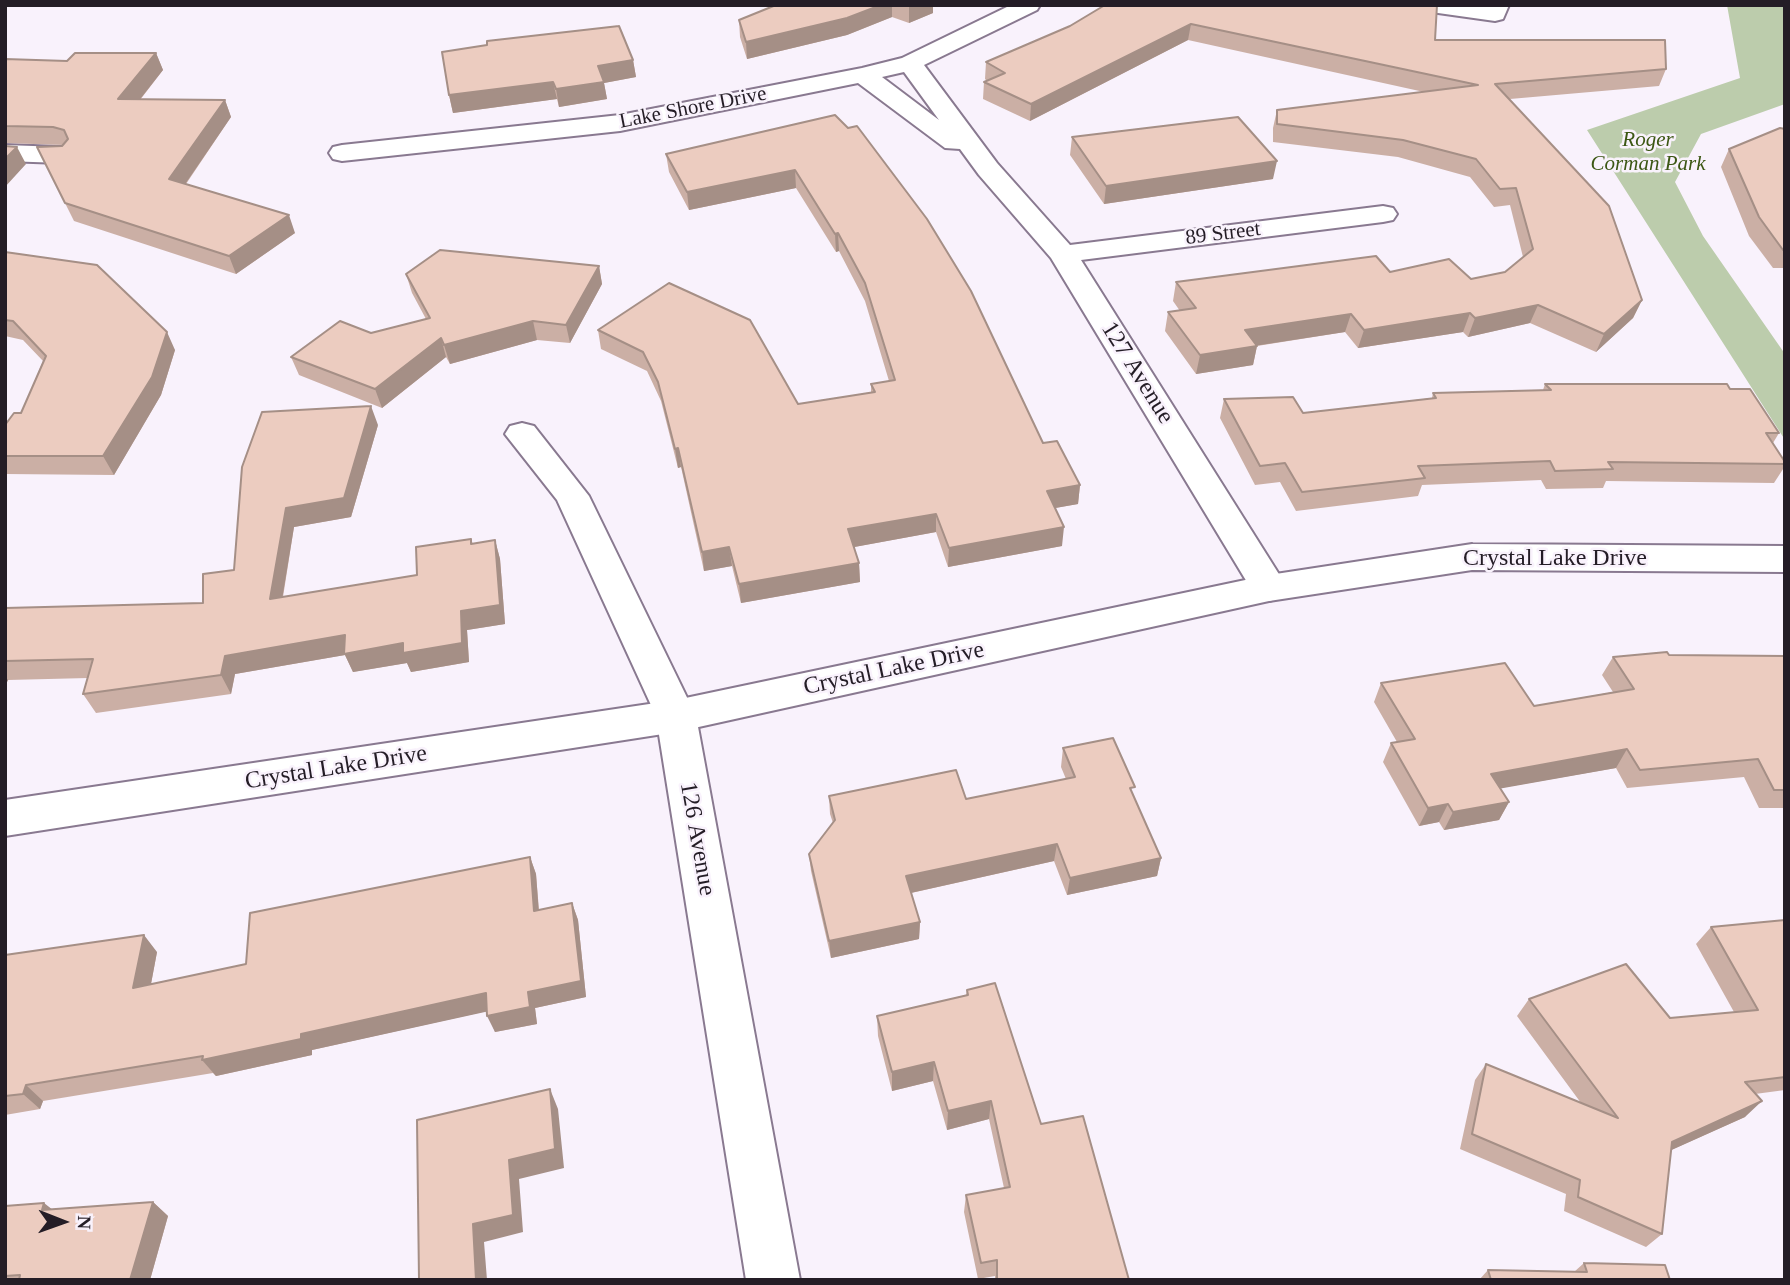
<!DOCTYPE html>
<html>
<head>
<meta charset="utf-8">
<style>
  body { margin:0 }
  #map { position:relative; width:1790px; height:1285px; overflow:hidden; background:#f9f2fc; font-family:"Times New Roman",serif }
  canvas { display:block }
  .frame { position:absolute; inset:0; border:7px solid #241d26; pointer-events:none }
  .north { position:absolute; left:28px; top:1187px; width:70px; height:70px; -webkit-text-stroke:5px #f9f2fc; paint-order:stroke; rotate:91deg; font-size:19px; font-weight:700; line-height:28px; text-align:center; color:#241d26 }
  .north::after { content:''; display:block; margin:auto; width:24px; height:32px; background:#241d26; clip-path:polygon(50% 0,100% 100%,50% 72%,0 100%) }
</style>
</head>
<body>
<div id="map">
<canvas width="1790" height="1285"></canvas>
<div class="frame"></div>
<div class="north">N</div>
</div>
<script>
const ctx = document.querySelector('canvas').getContext('2d');
ctx.lineJoin = 'round';
function fillPath(path, color) { ctx.fillStyle = color; ctx.fill(path, 'evenodd'); }
const poly = rows => new Path2D(rows.map(r => 'M' + r).join(''));
function stroke(path, color, width, dash) { ctx.strokeStyle = color; ctx.lineWidth = width; ctx.lineCap = dash ? 'butt' : 'round'; ctx.setLineDash(dash || []); ctx.stroke(path); }
function write(font, color, halo, rows, align = 'center') {
  ctx.font = font + ' "Times New Roman",serif'; ctx.lineWidth = 5; ctx.setLineDash([]); ctx.textBaseline = 'middle'; ctx.strokeStyle = halo; ctx.fillStyle = color; for (const [text, x, y, turn = 0] of rows) {
    ctx.save(); ctx.translate(x, y); ctx.rotate((+turn || 0) * Math.PI / 180); ctx.textAlign = isNaN(turn) ? turn : align; if (halo) ctx.strokeText(text, 0, 0); ctx.fillText(text, 0, 0); ctx.restore();
  }
}
const green = poly([
  [1727,5,1785,5,1785,104,1701,134,1675,182,1703,236,1785,354,1785,440,1587,130,1740,78]
]);
const minor = poly([
  [1011,5,1040,5,1037,10,924,65,997,163,1070,245,1383,206,1393,208,1397,214,1393,220,1383,222,1081,260,1282,579,1288,588,1282,597,1269,601,1256,597,1051,258,979,175,960,149,945,148,858,83,620,131,342,161,333,159,329,153,333,147,342,145,620,115,862,68,902,58,1011,5],
  [904,72,939,120,882,77,904,72],
  [1420,5,1486,6,1509,5,1503,19,1495,21,1431,12,1423,10,1420,5],
  [5,145,61,147,70,149,74,155,70,161,61,163,5,161,5,145],
  [522,423,534,426,589,496,696,716,800,1280,746,1280,656,716,557,500,505,434,510,426,522,423]
]);
const tertiary = poly([
  [1472,544,1785,546,1785,572,1472,570,1269,601,676,732,5,836,5,800,676,700,1269,575,1472,544]
]);
const wall = poly([
  [776,5,933,5,933,13,909,23,892,17,847,35,747,59,740,37,739,20],
  [1105,5,1435,40,1666,69,1659,86,1510,99,1642,300,1633,318,1596,352,1530,323,1468,337,1463,332,1358,348,1345,332,1257,346,1253,365,1196,374,1165,331,1168,312,1180,311,1173,301,1176,282,1390,272,1471,279,1505,272,1523,257,1510,205,1494,207,1470,177,1398,157,1273,142,1273,128,1277,110,1424,92,1188,40,1030,121,983,99,984,82,987,81,985,79,986,62,1070,26],
  [156,53,163,70,140,100,225,100,231,117,186,184,295,233,236,274,74,221,37,147,62,146,63,145,5,143,5,59,67,61],
  [633,60,636,77,604,83,607,99,559,107,557,99,453,113,449,95],
  [835,115,1043,443,1080,485,1078,504,1055,508,1062,546,948,567,936,532,854,547,859,563,860,582,741,603,732,566,704,571,681,467,678,468,661,401,647,371,601,349,598,330,798,404,871,393,871,384,889,381,865,301,839,251,836,252,796,188,689,210,669,172,666,154],
  [1783,129,1785,129,1785,268,1773,268,1749,236,1721,167,1729,149],
  [1072,137,1273,179,1104,204,1070,155],
  [5,252,175,350,161,395,114,475,5,474,5,425,21,413,43,361,23,340,5,336],
  [599,266,602,284,570,343,537,340,450,364,446,357,382,408,299,375,291,357,426,319,412,293,406,274],
  [1545,384,1730,389,1779,433,1773,443,1785,462,1785,466,1774,483,1606,481,1603,488,1546,489,1541,480,1422,485,1418,496,1296,511,1280,482,1255,485,1220,418,1224,399,1303,413,1432,398,1433,393,1543,390],
  [378,425,351,517,294,527,283,597,417,575,471,539,473,544,495,540,500,559,505,624,467,630,469,662,411,672,407,663,353,672,345,655,235,674,231,694,96,713,83,694,88,678,8,680,5,686,5,608,203,603,234,570],
  [1669,655,1785,656,1785,808,1759,808,1744,777,1627,788,1616,768,1500,788,1509,802,1499,820,1444,830,1439,822,1419,826,1383,762,1391,743,1397,742,1374,702,1381,683,1534,706,1613,692,1602,675,1613,657],
  [1063,748,1133,794,1161,858,1157,876,1067,895,1054,861,911,893,920,922,919,939,831,958,811,871,809,854,833,823,830,814,829,796,966,799,1066,779,1061,767],
  [530,857,536,874,539,910,572,903,578,920,586,997,535,1008,537,1024,495,1032,487,1011,312,1050,312,1055,216,1076,213,1073,43,1101,40,1109,5,1115,5,955,157,952,151,984,246,964],
  [1785,920,1785,1090,1755,1094,1745,1117,1671,1150,1662,1234,1646,1247,1564,1211,1566,1194,1460,1149,1475,1080,1486,1064,1581,1103,1517,1016,1529,999,1670,1018,1734,1012,1696,944,1711,927],
  [967,990,1041,1124,1129,1280,995,1280,995,1276,978,1279,964,1212,966,1195,1004,1188,989,1119,947,1130,933,1081,892,1091,878,1036,877,1016,966,995],
  [153,1202,168,1216,150,1280,5,1280,5,1206,52,1209],
  [1584,1263,1670,1280,1479,1280,1488,1270,1574,1272]
]);
const shadedWall = poly([
  [881,5,892,5,892,17,847,35,747,59,746,42],
  [912,5,933,5,933,13,909,23,909,6],
  [1191,24,1188,40,1030,121,1031,104],
  [156,53,163,70,126,117,118,99],
  [633,60,636,77,604,83,607,99,559,107,556,89,598,66],
  [553,82,557,99,453,113,449,95],
  [225,100,231,117,177,196,169,179],
  [17,147,26,164,5,187,5,159],
  [1277,161,1273,179,1104,204,1106,186],
  [795,170,796,188,689,210,687,192],
  [289,215,295,233,236,274,229,256],
  [838,233,839,251,836,252,835,234],
  [599,266,602,284,570,343,566,325],
  [1642,300,1633,318,1596,352,1604,334],
  [1538,305,1530,323,1468,337,1475,318],
  [1470,313,1463,332,1358,348,1364,330],
  [1351,314,1345,332,1241,348,1245,330],
  [533,321,537,340,450,364,444,345],
  [167,332,175,350,161,395,114,475,103,456],
  [441,338,446,357,382,408,375,389],
  [1257,346,1253,365,1196,374,1200,355],
  [371,406,378,425,351,517,294,527,279,618,270,599,286,508],
  [678,448,681,467,678,468,675,449],
  [1080,485,1078,504,1044,510,1047,491],
  [936,514,936,532,849,548,848,529],
  [1064,527,1062,546,948,567,949,548],
  [495,540,500,559,505,624,467,630,469,662,411,672,407,663,353,672,345,655,235,674,231,694,221,675,225,656,461,611],
  [729,547,732,566,704,571,702,552],
  [859,563,860,582,741,603,739,584],
  [5,676,8,680,5,686],
  [1627,749,1616,768,1481,792,1491,774],
  [1509,802,1499,820,1444,830,1453,812],
  [1448,804,1439,822,1419,826,1428,808],
  [1057,844,1054,861,906,894,906,876],
  [530,857,536,874,540,928,534,911],
  [1161,858,1157,876,1067,895,1070,878],
  [572,903,578,920,586,997,535,1008,537,1024,495,1032,487,1016,528,992],
  [920,922,919,939,831,958,829,941],
  [144,935,157,952,147,1005,133,988],
  [486,993,494,1010,312,1050,312,1055,216,1076,202,1060,301,1034],
  [934,1062,933,1081,892,1091,892,1072],
  [26,1085,43,1101,40,1109,23,1094],
  [550,1089,558,1109,564,1168,519,1179,523,1232,484,1242,487,1280,476,1280,473,1224],
  [991,1101,989,1119,947,1130,948,1111],
  [1762,1101,1745,1117,1656,1157,1672,1142],
  [153,1202,168,1216,150,1280,130,1280],
  [44,1203,62,1217,42,1210]
]);
const building = poly([
  [776,5,881,5,847,18,746,42,739,20,776,5],
  [1105,5,1437,5,1435,40,1665,40,1666,69,1495,84,1609,206,1642,300,1604,334,1538,305,1475,318,1470,313,1364,330,1351,314,1245,330,1257,346,1200,355,1168,312,1196,308,1176,282,1376,256,1390,272,1449,259,1471,279,1505,272,1533,249,1516,188,1500,189,1476,159,1403,140,1277,124,1277,110,1478,85,1191,24,1031,104,984,82,1005,73,986,62,1070,26,1105,5],
  [619,26,633,60,598,66,604,82,556,89,553,82,449,95,442,52,487,45,487,41,619,26],
  [75,53,156,53,118,99,225,100,169,179,289,215,229,256,65,203,37,147,62,146,68,139,64,130,53,127,5,126,5,59,67,61,75,53],
  [835,115,848,128,857,126,927,219,971,291,1043,443,1057,441,1080,485,1047,491,1064,527,949,548,936,514,848,529,859,563,739,584,729,547,702,552,678,448,675,449,658,382,643,352,598,330,669,283,750,320,798,404,875,392,871,384,895,380,865,283,838,233,835,234,795,170,687,192,666,154,835,115],
  [1238,117,1277,161,1106,186,1072,137,1238,117],
  [1780,128,1785,129,1785,250,1783,250,1759,217,1729,149,1780,128],
  [5,146,17,147,5,159,5,146],
  [440,250,599,266,566,325,533,321,444,345,441,338,375,389,291,357,340,321,371,333,430,318,406,274,440,250],
  [5,252,97,265,167,332,152,377,103,456,5,456,5,425,14,413,21,413,46,356,13,321,5,320,5,252],
  [1545,384,1727,384,1730,389,1750,389,1779,433,1766,433,1785,462,1785,464,1608,462,1613,469,1555,471,1550,461,1418,466,1425,478,1302,492,1285,463,1260,466,1224,399,1293,397,1303,413,1436,398,1433,393,1551,390,1545,384],
  [371,406,344,498,286,508,270,599,417,575,416,547,471,539,471,544,495,540,500,605,461,611,462,643,403,653,403,643,344,654,345,635,225,656,221,675,83,694,93,659,5,661,5,608,203,603,203,574,234,570,242,467,262,412,371,406],
  [1667,652,1669,655,1785,656,1785,790,1774,790,1758,759,1640,770,1627,749,1491,774,1509,802,1453,812,1448,804,1428,808,1391,743,1415,739,1381,683,1505,663,1534,706,1634,689,1613,657,1667,652],
  [1113,738,1135,787,1130,788,1161,858,1070,878,1057,844,906,876,920,922,829,941,809,854,835,820,829,796,956,770,966,799,1075,777,1063,748,1113,738],
  [530,857,534,911,572,903,581,981,528,992,530,1007,487,1016,486,993,301,1034,301,1039,202,1060,203,1056,26,1085,23,1094,5,1096,5,955,144,935,133,988,246,964,250,913,530,857],
  [1785,920,1785,1077,1745,1082,1762,1101,1672,1142,1662,1234,1578,1197,1580,1180,1472,1134,1486,1064,1618,1118,1529,999,1626,964,1670,1018,1758,1010,1711,927,1785,920],
  [995,983,1041,1124,1083,1116,1129,1280,997,1280,997,1260,981,1263,966,1195,1010,1187,991,1101,948,1111,934,1062,892,1072,877,1016,968,995,967,990,995,983],
  [550,1089,555,1149,509,1160,513,1215,473,1224,476,1280,419,1280,417,1120,550,1089],
  [153,1202,130,1280,19,1280,20,1275,5,1276,5,1206,44,1203,42,1210,153,1202],
  [1584,1263,1665,1265,1670,1280,1491,1280,1488,1270,1587,1272,1584,1263]
]);
const farStreetnames = [
  ["Lake Shore Drive",693,108,-11],
  ["89 Street",1223,234,-7]
];
const farParknames = [
  ["Roger",1648,140],
  ["Corman Park",1648,164]
];
const streetNames = [
  ["127 Avenue",1137,373,58],
  ["Crystal Lake Drive",1555,559],
  ["Crystal Lake Drive",894,669,-12],
  ["Crystal Lake Drive",336,768,-9],
  ["126 Avenue",697,839,80]
];
fillPath(green, '#bcccac');
stroke(minor, '#897990', 4);
stroke(tertiary, '#897990', 4);
fillPath(minor, '#fff');
fillPath(tertiary, '#fff');
fillPath(wall, '#cbafa5');
fillPath(shadedWall, '#a58f86');
fillPath(building, '#ecccc0');
stroke(building, '#a58f86', 2);
write('21px', '#241d26', '#f9f2fc', farStreetnames);
write('italic 21px', '#3c5714', '#f9f2fc', farParknames);
write('24px', '#241d26', '#f9f2fc', streetNames);
</script>
</body>
</html>
